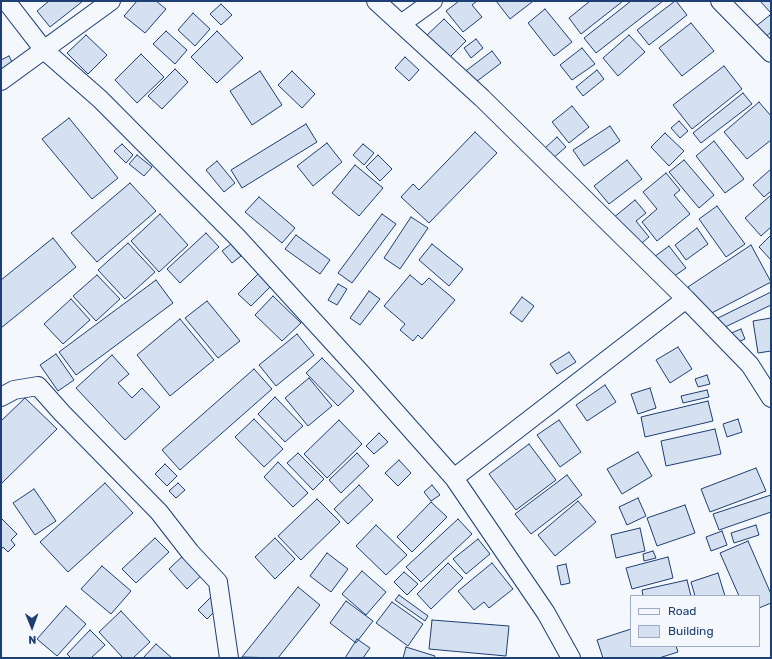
<!DOCTYPE html>
<html>
<head>
<meta charset="utf-8">
<style>
  body { margin:0 }
  #map { position:relative; width:772px; height:659px; overflow:hidden; background:#f4f7fb; font-family:Rubik,sans-serif }
  canvas { display:block }
  .frame { position:absolute; inset:0; border:2px solid #1d3f73; pointer-events:none }
  .legend { position:absolute; left:630px; top:595px; width:130px; height:52px; box-sizing:border-box; background:#f4f7fb; border:1px solid #9eadc5; margin:0; padding:5px 7px; list-style:none; font-size:12px; color:#1d3f73 }
  .legend li { display:flex; align-items:center; gap:8px; height:20px }
  .legend b { width:20px; border:1px solid #9eadc5 }
  .north { position:absolute; left:12px; top:607px; width:40px; height:40px; -webkit-text-stroke:3px #f4f7fb; paint-order:stroke; rotate:179deg; font-size:11px; font-weight:700; line-height:16px; text-align:center; color:#1d3f73 }
  .north::after { content:''; display:block; margin:auto; width:14px; height:18px; background:#1d3f73; clip-path:polygon(50% 0,100% 100%,50% 72%,0 100%) }
</style>
</head>
<body>
<div id="map">
<canvas width="772" height="659"></canvas>
<div class="frame"></div>
<ul class="legend">
<li><b style="height:5px;background:#f4f7fb"></b>Road</li>
<li><b style="height:11px;background:#d5e0f0"></b>Building</li>
</ul>
<div class="north">N</div>
</div>
<script>
const ctx = document.querySelector('canvas').getContext('2d');
ctx.lineJoin = 'round';
function fillPath(path, color) { ctx.fillStyle = color; ctx.fill(path, 'evenodd'); }
const poly = rows => new Path2D(rows.map(r => 'M' + r).join(''));
function stroke(path, color, width, dash) { ctx.strokeStyle = color; ctx.lineWidth = width; ctx.lineCap = dash ? 'butt' : 'round'; ctx.setLineDash(dash || []); ctx.stroke(path); }
const building = poly([
  [49,1,83,1,50,27,37,11,49,1],
  [137,1,156,1,166,9,145,33,124,16,137,1],
  [459,1,477,1,472,5,482,17,463,32,446,11,459,1],
  [496,1,530,1,532,2,510,19,496,1],
  [590,1,623,1,581,34,569,18,590,1],
  [631,1,663,1,596,53,584,38,631,1],
  [675,1,676,1,687,15,649,45,637,30,675,1],
  [760,1,771,1,771,12,770,12,760,1],
  [221,4,232,15,221,25,210,14,221,4],
  [545,9,572,42,554,56,528,23,545,9],
  [193,13,210,29,195,46,178,30,193,13],
  [770,15,771,16,771,32,764,38,755,27,770,15],
  [444,19,466,41,448,59,426,36,444,19],
  [691,23,714,51,682,76,659,48,691,23],
  [166,31,187,50,175,64,153,44,166,31],
  [217,31,243,58,217,83,191,57,217,31],
  [86,35,107,55,88,74,67,53,86,35],
  [629,35,645,52,618,76,603,58,629,35],
  [476,39,483,48,471,58,464,48,476,39],
  [582,48,595,64,572,80,560,65,582,48],
  [492,51,501,63,472,85,463,73,492,51],
  [141,54,164,77,137,103,115,80,141,54],
  [9,56,15,68,1,75,1,60,9,56],
  [405,57,419,70,409,81,395,68,405,57],
  [724,66,742,89,692,129,673,105,724,66],
  [175,69,188,82,162,109,148,96,175,69],
  [597,70,604,79,583,96,576,87,597,70],
  [260,71,282,105,252,125,230,91,260,71],
  [292,71,315,94,302,108,278,85,292,71],
  [743,93,752,104,701,143,693,133,743,93],
  [759,102,771,116,771,140,747,159,724,132,759,102],
  [572,106,589,127,569,143,552,122,572,106],
  [69,118,118,178,92,199,42,139,69,118],
  [679,121,688,131,680,138,671,128,679,121],
  [306,124,317,142,242,188,231,170,306,124],
  [610,126,620,141,584,166,573,150,610,126],
  [475,132,497,153,429,223,401,197,413,184,419,190,475,132],
  [665,133,684,151,669,166,651,147,665,133],
  [557,137,566,147,552,159,544,149,557,137],
  [714,141,744,179,725,193,696,156,714,141],
  [327,143,342,162,313,186,297,166,327,143],
  [122,144,133,155,126,163,114,151,122,144],
  [363,144,374,153,364,165,353,155,363,144],
  [137,155,152,167,144,176,129,164,137,155],
  [378,155,392,169,380,181,366,167,378,155],
  [627,160,642,179,609,204,594,186,627,160],
  [684,160,714,195,699,208,669,172,684,160],
  [217,161,235,183,224,192,206,170,217,161],
  [355,165,383,188,359,216,332,193,355,165],
  [771,169,771,191,764,197,753,185,771,169],
  [666,173,680,190,674,195,690,214,657,241,642,222,657,209,643,192,666,173],
  [130,183,156,211,97,262,71,233,130,183],
  [771,195,771,227,761,236,745,218,771,195],
  [259,197,295,228,282,243,245,212,259,197],
  [635,200,646,213,636,221,649,237,637,247,613,218,635,200],
  [717,206,745,244,726,257,699,219,717,206],
  [160,214,188,245,159,272,131,241,160,214],
  [382,214,396,224,352,283,338,273,382,214],
  [411,217,428,228,400,269,384,258,411,217],
  [697,228,708,244,686,260,675,245,697,228],
  [206,233,219,247,180,283,167,269,206,233],
  [296,235,330,260,320,274,285,249,296,235],
  [771,235,771,260,759,247,771,235],
  [53,238,76,267,1,328,1,280,53,238],
  [128,243,155,272,125,299,98,270,128,243],
  [231,244,241,256,232,263,222,251,231,244],
  [432,244,463,269,449,286,419,260,432,244],
  [751,245,771,282,706,316,688,287,751,245],
  [669,246,686,268,670,279,654,257,669,246],
  [259,273,272,285,251,306,238,294,259,273],
  [97,275,120,299,96,321,73,296,97,275],
  [410,275,422,285,429,278,455,300,422,339,418,335,413,341,400,330,405,324,384,306,410,275],
  [156,280,173,303,76,375,59,352,156,280],
  [338,284,347,289,337,305,328,300,338,284],
  [369,291,380,299,360,325,350,318,369,291],
  [771,292,771,305,721,329,716,319,771,292],
  [273,296,301,323,282,341,255,315,273,296],
  [522,297,534,306,522,322,510,313,522,297],
  [71,299,90,320,63,344,44,324,71,299],
  [207,301,240,341,218,358,185,318,207,301],
  [771,318,771,351,758,353,753,321,771,318],
  [180,319,214,360,170,396,137,355,180,319],
  [741,329,745,339,734,344,729,334,741,329],
  [297,334,314,355,276,386,259,365,297,334],
  [678,347,692,369,670,383,656,360,678,347],
  [569,352,576,362,557,374,550,364,569,352],
  [56,354,74,380,58,391,40,365,56,354],
  [112,355,129,374,118,383,132,398,142,388,160,407,125,440,76,388,112,355],
  [322,358,354,391,338,406,306,373,322,358],
  [254,369,272,389,180,470,162,450,254,369],
  [707,375,710,384,698,387,695,379,707,375],
  [309,378,332,406,308,426,285,398,309,378],
  [605,385,616,402,587,421,576,405,605,385],
  [650,388,656,408,638,414,631,394,650,388],
  [707,390,709,397,683,403,681,396,707,390],
  [275,397,303,426,285,442,258,414,275,397],
  [25,398,57,429,1,484,1,421,25,398],
  [708,401,713,421,645,437,641,417,708,401],
  [254,419,283,449,264,467,235,437,254,419],
  [738,419,742,432,727,437,723,424,738,419],
  [339,420,362,444,327,478,304,454,339,420],
  [559,420,581,452,560,467,537,435,559,420],
  [715,429,721,454,666,466,661,441,715,429],
  [379,433,388,442,374,454,366,446,379,433],
  [529,444,556,480,516,510,489,474,529,444],
  [638,452,652,476,622,494,607,469,638,452],
  [298,453,324,479,313,490,287,463,298,453],
  [357,453,369,466,341,493,329,480,357,453],
  [399,460,411,473,398,486,385,473,399,460],
  [278,462,308,493,293,507,264,477,278,462],
  [165,464,177,476,167,486,155,474,165,464],
  [756,468,766,491,710,512,701,489,756,468],
  [567,475,582,495,531,534,515,514,567,475],
  [105,483,133,513,68,572,40,542,105,483],
  [178,483,185,490,176,498,169,491,178,483],
  [359,485,373,500,348,524,334,509,359,485],
  [432,485,440,495,431,501,424,492,432,485],
  [34,489,56,521,35,535,13,503,34,489],
  [771,495,771,512,719,530,713,514,771,495],
  [638,498,646,516,627,525,619,507,638,498],
  [317,499,340,522,301,560,278,536,317,499],
  [578,501,596,522,555,556,538,535,578,501],
  [431,502,447,517,412,552,397,537,431,502],
  [685,505,695,533,657,546,647,518,685,505],
  [1,518,17,534,11,540,15,545,8,552,3,547,1,550,1,518],
  [458,519,472,534,421,582,406,567,458,519],
  [376,525,407,555,386,575,356,546,376,525],
  [756,525,759,535,734,543,731,533,756,525],
  [640,528,645,551,616,558,611,535,640,528],
  [722,531,727,545,711,551,706,537,722,531],
  [155,538,169,552,136,583,122,569,155,538],
  [275,538,295,559,275,579,255,557,275,538],
  [478,539,490,554,466,574,453,559,478,539],
  [748,541,771,594,771,603,759,608,759,596,739,596,720,553,748,541],
  [653,551,656,558,644,561,643,554,653,551],
  [187,552,205,572,187,589,169,569,187,552],
  [327,553,348,569,331,592,310,576,327,553],
  [668,557,673,578,632,589,626,568,668,557],
  [448,563,463,578,431,609,417,594,448,563],
  [492,563,513,589,489,608,484,602,474,610,458,591,492,563],
  [566,564,570,583,561,585,557,566,566,564],
  [102,566,131,591,111,614,81,589,102,566],
  [362,571,386,592,366,615,342,594,362,571],
  [404,572,418,584,407,595,394,582,404,572],
  [718,573,725,596,695,596,691,582,718,573],
  [687,580,691,596,643,596,642,590,687,580],
  [298,587,320,605,278,658,242,657,298,587],
  [399,595,428,616,425,621,395,600,399,595],
  [212,596,221,605,207,619,198,610,212,596],
  [346,601,373,621,356,643,330,623,346,601],
  [392,602,423,624,408,646,376,623,392,602],
  [66,606,86,624,57,656,37,639,66,606],
  [121,611,150,642,133,658,123,658,99,632,121,611],
  [432,620,509,626,506,656,429,649,432,620],
  [631,629,631,646,676,646,678,652,659,658,603,658,597,640,631,629],
  [90,630,105,645,91,658,71,658,67,654,90,630],
  [357,639,370,648,363,658,345,658,357,639],
  [156,644,172,658,143,658,156,644],
  [406,647,435,656,434,658,403,658,406,647]
]);
const minor = poly([
  [6,1,44,50,100,99,237,237,361,373,454,478,546,613,571,658],
  [376,1,482,98,686,299,750,365,771,398],
  [720,1,771,53],
  [401,24,433,1],
  [1,81,111,1],
  [1,397,14,390,38,386,62,413,159,512,190,552,218,582,229,658],
  [454,478,686,299]
]);
fillPath(building, '#d5e0f0');
stroke(building, '#1d3f73', 1);
stroke(minor, '#1d3f73', 20);
stroke(minor, '#f4f7fb', 18);
</script>
</body>
</html>
